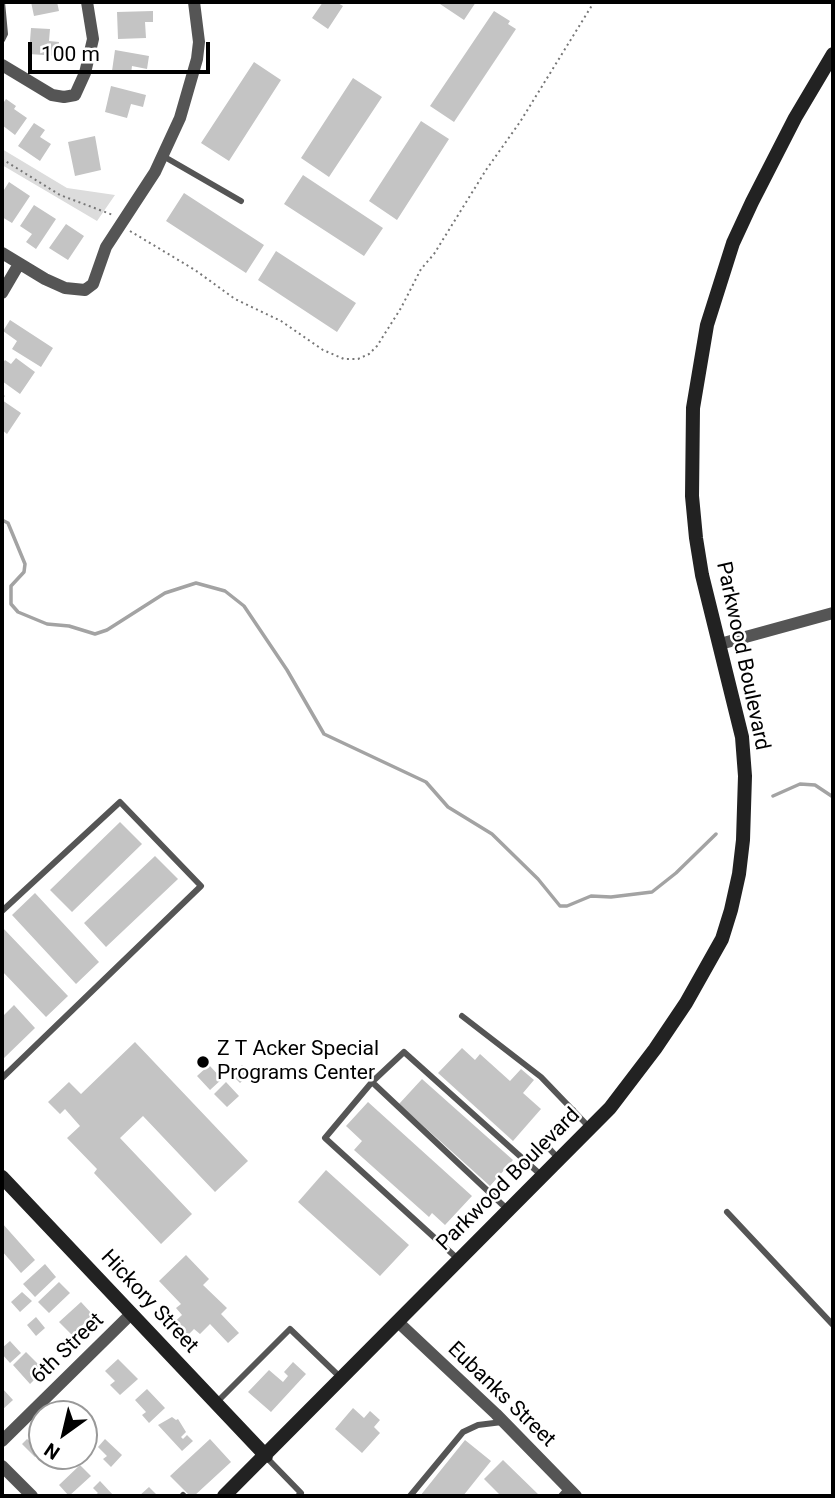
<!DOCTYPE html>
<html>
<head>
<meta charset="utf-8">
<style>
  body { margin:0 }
  #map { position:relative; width:835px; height:1498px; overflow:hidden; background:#fff; font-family:Roboto,sans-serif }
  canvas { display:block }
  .frame { position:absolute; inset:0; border:4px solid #000; pointer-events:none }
  .north { position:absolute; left:28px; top:1400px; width:70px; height:70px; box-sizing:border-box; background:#fff; border:2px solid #999; border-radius:50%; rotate:214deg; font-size:19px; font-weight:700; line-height:28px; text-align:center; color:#000 }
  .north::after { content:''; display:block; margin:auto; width:24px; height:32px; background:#000; clip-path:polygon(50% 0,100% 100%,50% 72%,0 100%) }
  .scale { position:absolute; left:28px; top:42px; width:182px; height:32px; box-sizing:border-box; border:4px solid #000; border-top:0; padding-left:9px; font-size:21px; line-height:24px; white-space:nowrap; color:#000; -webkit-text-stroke:5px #fff; paint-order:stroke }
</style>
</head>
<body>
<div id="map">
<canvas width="835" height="1498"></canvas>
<div class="frame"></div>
<div class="north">N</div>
<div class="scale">100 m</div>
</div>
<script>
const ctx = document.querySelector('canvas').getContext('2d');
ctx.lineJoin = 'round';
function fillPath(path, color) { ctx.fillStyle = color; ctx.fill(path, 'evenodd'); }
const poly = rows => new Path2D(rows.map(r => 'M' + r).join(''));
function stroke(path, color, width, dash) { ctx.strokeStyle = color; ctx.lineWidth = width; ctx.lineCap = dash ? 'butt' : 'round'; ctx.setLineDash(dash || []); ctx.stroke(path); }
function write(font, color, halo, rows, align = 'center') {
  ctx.font = font + ' Roboto,sans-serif'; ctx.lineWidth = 5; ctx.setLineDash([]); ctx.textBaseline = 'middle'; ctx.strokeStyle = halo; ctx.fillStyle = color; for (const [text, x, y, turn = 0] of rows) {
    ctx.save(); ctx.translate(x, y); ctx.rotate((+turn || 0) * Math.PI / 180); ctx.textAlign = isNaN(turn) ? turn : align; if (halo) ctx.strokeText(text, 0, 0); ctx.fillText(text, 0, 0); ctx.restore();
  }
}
const green = poly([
  [2,149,67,188,115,195,97,221,2,165]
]);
const stream = poly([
  [2,520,8,523,25,564,24,572,11,586,11,604,18,612,47,624,69,626,95,634,107,630,165,593,196,583,225,591,244,606,287,670,324,734,426,782,448,807,492,834,538,879,560,906,567,906,591,896,611,897,652,892,676,873,716,834],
  [773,796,800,784,815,785,833,797]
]);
const building = poly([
  [31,2,57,2,59,11,34,16],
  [323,2,336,2,343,6,328,29,312,18],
  [437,2,476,2,464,20],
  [153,11,153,22,145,22,146,38,118,39,117,12],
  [494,11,510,21,508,24,516,29,454,122,430,106],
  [31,28,50,29,49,41,59,42,58,56,29,54],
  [115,50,149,56,147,69,132,66,131,74,112,71],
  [254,62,281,80,229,161,201,143],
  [353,78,382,97,329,177,301,158],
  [111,86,146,95,143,107,131,104,127,118,105,112],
  [6,99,16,106,14,109,27,118,15,135,2,125,2,105],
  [421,121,449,139,397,220,369,201],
  [34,123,45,130,40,137,51,144,40,161,18,146],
  [95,136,101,170,75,176,68,142],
  [303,175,383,228,364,256,284,204],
  [9,182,30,196,12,223,2,217,2,193],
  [184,193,264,245,246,273,166,221],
  [34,205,56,219,36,249,26,242,32,234,20,226],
  [66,224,84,236,68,260,49,248],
  [276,251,356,303,337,332,258,280],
  [10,320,53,348,41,367,12,349,17,341,3,331],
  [16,358,35,372,20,394,2,381,2,364,5,360,11,364],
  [2,393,5,396,2,400,21,413,7,434,2,430],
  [120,822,142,844,72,912,50,890],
  [155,856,178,879,106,947,84,923],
  [35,893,99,962,76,984,12,915],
  [2,927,68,996,46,1017,2,971],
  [14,1005,35,1028,2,1060,2,1017],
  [135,1042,248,1161,215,1192,143,1116,120,1138,192,1214,161,1244,94,1173,97,1169,67,1138,80,1126,65,1109,60,1114,48,1102,69,1082,81,1094],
  [462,1048,475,1060,480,1054,510,1081,521,1069,534,1080,523,1093,541,1109,513,1141,438,1073],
  [209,1065,222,1079,210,1090,197,1076],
  [242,1065,251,1073,240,1083,232,1075],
  [422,1079,513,1160,490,1186,399,1104],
  [226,1082,239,1096,227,1107,214,1094],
  [368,1102,472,1196,445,1225,432,1213,429,1217,354,1150,362,1141,346,1126],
  [326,1170,409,1245,380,1276,298,1202],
  [2,1223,35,1260,21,1273,2,1251],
  [186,1255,209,1279,203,1285,227,1308,221,1314,239,1333,228,1343,210,1324,200,1334,194,1329,182,1341,169,1327,182,1315,176,1308,181,1304,159,1281],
  [45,1264,56,1277,35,1297,23,1284],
  [59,1282,70,1293,49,1313,38,1302],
  [22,1292,32,1301,20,1312,11,1302],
  [81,1302,93,1315,72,1335,59,1322],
  [36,1317,45,1328,36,1336,27,1325],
  [10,1341,21,1353,10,1363,2,1354,2,1348],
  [26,1352,44,1370,30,1384,13,1365],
  [118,1359,138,1379,120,1395,110,1385,115,1381,105,1371],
  [293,1362,306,1374,271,1412,248,1392,269,1370,283,1382,288,1376,284,1372],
  [2,1388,13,1400,2,1410],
  [147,1389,165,1408,149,1423,142,1415,146,1412,135,1400],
  [353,1408,364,1418,370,1411,380,1420,374,1427,380,1433,362,1453,335,1429],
  [172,1417,176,1420,178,1419,186,1432,181,1437,183,1439,187,1435,193,1441,182,1451,158,1425],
  [40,1435,42,1451,35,1457,22,1444,27,1439,32,1443],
  [105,1439,122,1455,111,1467,103,1459,107,1456,98,1447],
  [210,1439,231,1462,194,1496,190,1496,170,1476],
  [465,1440,491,1461,463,1496,420,1496],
  [503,1460,540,1496,501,1496,484,1479],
  [80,1465,91,1476,69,1496,59,1485],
  [100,1481,114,1496,94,1496,98,1493,93,1488],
  [149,1487,158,1496,139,1496]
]);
const path = poly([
  [2,159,60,195,113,215],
  [130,231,195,270,235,299,281,321,323,350,344,359,358,359,369,354,377,346,401,308,421,269,434,254,486,170,520,122,594,2]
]);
const lane = poly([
  [2,40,5,34,2,2],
  [163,156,241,201],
  [2,911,120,802,201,886,2,1078],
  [462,1016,541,1077,589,1127],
  [372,1082,507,1209],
  [558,1158,543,1142,573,1110],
  [727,1212,833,1325],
  [459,1260,325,1138,372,1082,404,1052,541,1175],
  [216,1403,290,1329,340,1377],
  [267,1458,301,1493,298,1496],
  [183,1495,184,1496],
  [410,1496,463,1432,478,1425,502,1422],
  [561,1496,568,1488]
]);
const street = poly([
  [2,65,52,95,64,97,75,95,85,73,93,39,87,2],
  [2,253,45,279,65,288,85,290,93,284,106,247,155,172,180,118,197,59,199,42,194,2],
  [2,293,19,264],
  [720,644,833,613],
  [398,1322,496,1414,576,1496],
  [2,1441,131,1314],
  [2,1466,32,1496]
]);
const secondary = poly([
  [2,1177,266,1456],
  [224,1496,610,1108,655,1049,686,1003,722,939,731,910,739,874,743,840,745,776,742,737,702,575,696,538,692,496,693,408,707,325,733,243,752,202,795,118,833,54]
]);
const markers = [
  [203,1062,7,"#000"]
];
const streetNames = [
  ["Parkwood Boulevard",742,656,78],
  ["Parkwood Boulevard",509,1180,-45],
  ["Hickory Street",149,1302,47],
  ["6th Street",68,1349,-44],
  ["Eubanks Street",501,1395,44]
];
const poiNames = [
  ["Z T Acker Special",217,1050],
  ["Programs Center",217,1074]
];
fillPath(green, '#dcdcdc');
stroke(stream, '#a3a3a3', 3.5);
fillPath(building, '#c4c4c4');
stroke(path, '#777', 2, [2, 3.5]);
stroke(lane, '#555', 6);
stroke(street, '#555', 12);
stroke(secondary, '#222', 14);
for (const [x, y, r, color] of markers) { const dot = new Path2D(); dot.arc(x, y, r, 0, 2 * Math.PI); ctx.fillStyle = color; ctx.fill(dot); stroke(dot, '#fff', 2.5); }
write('21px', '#000', '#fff', streetNames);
write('21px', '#000', '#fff', poiNames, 'left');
</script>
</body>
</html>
